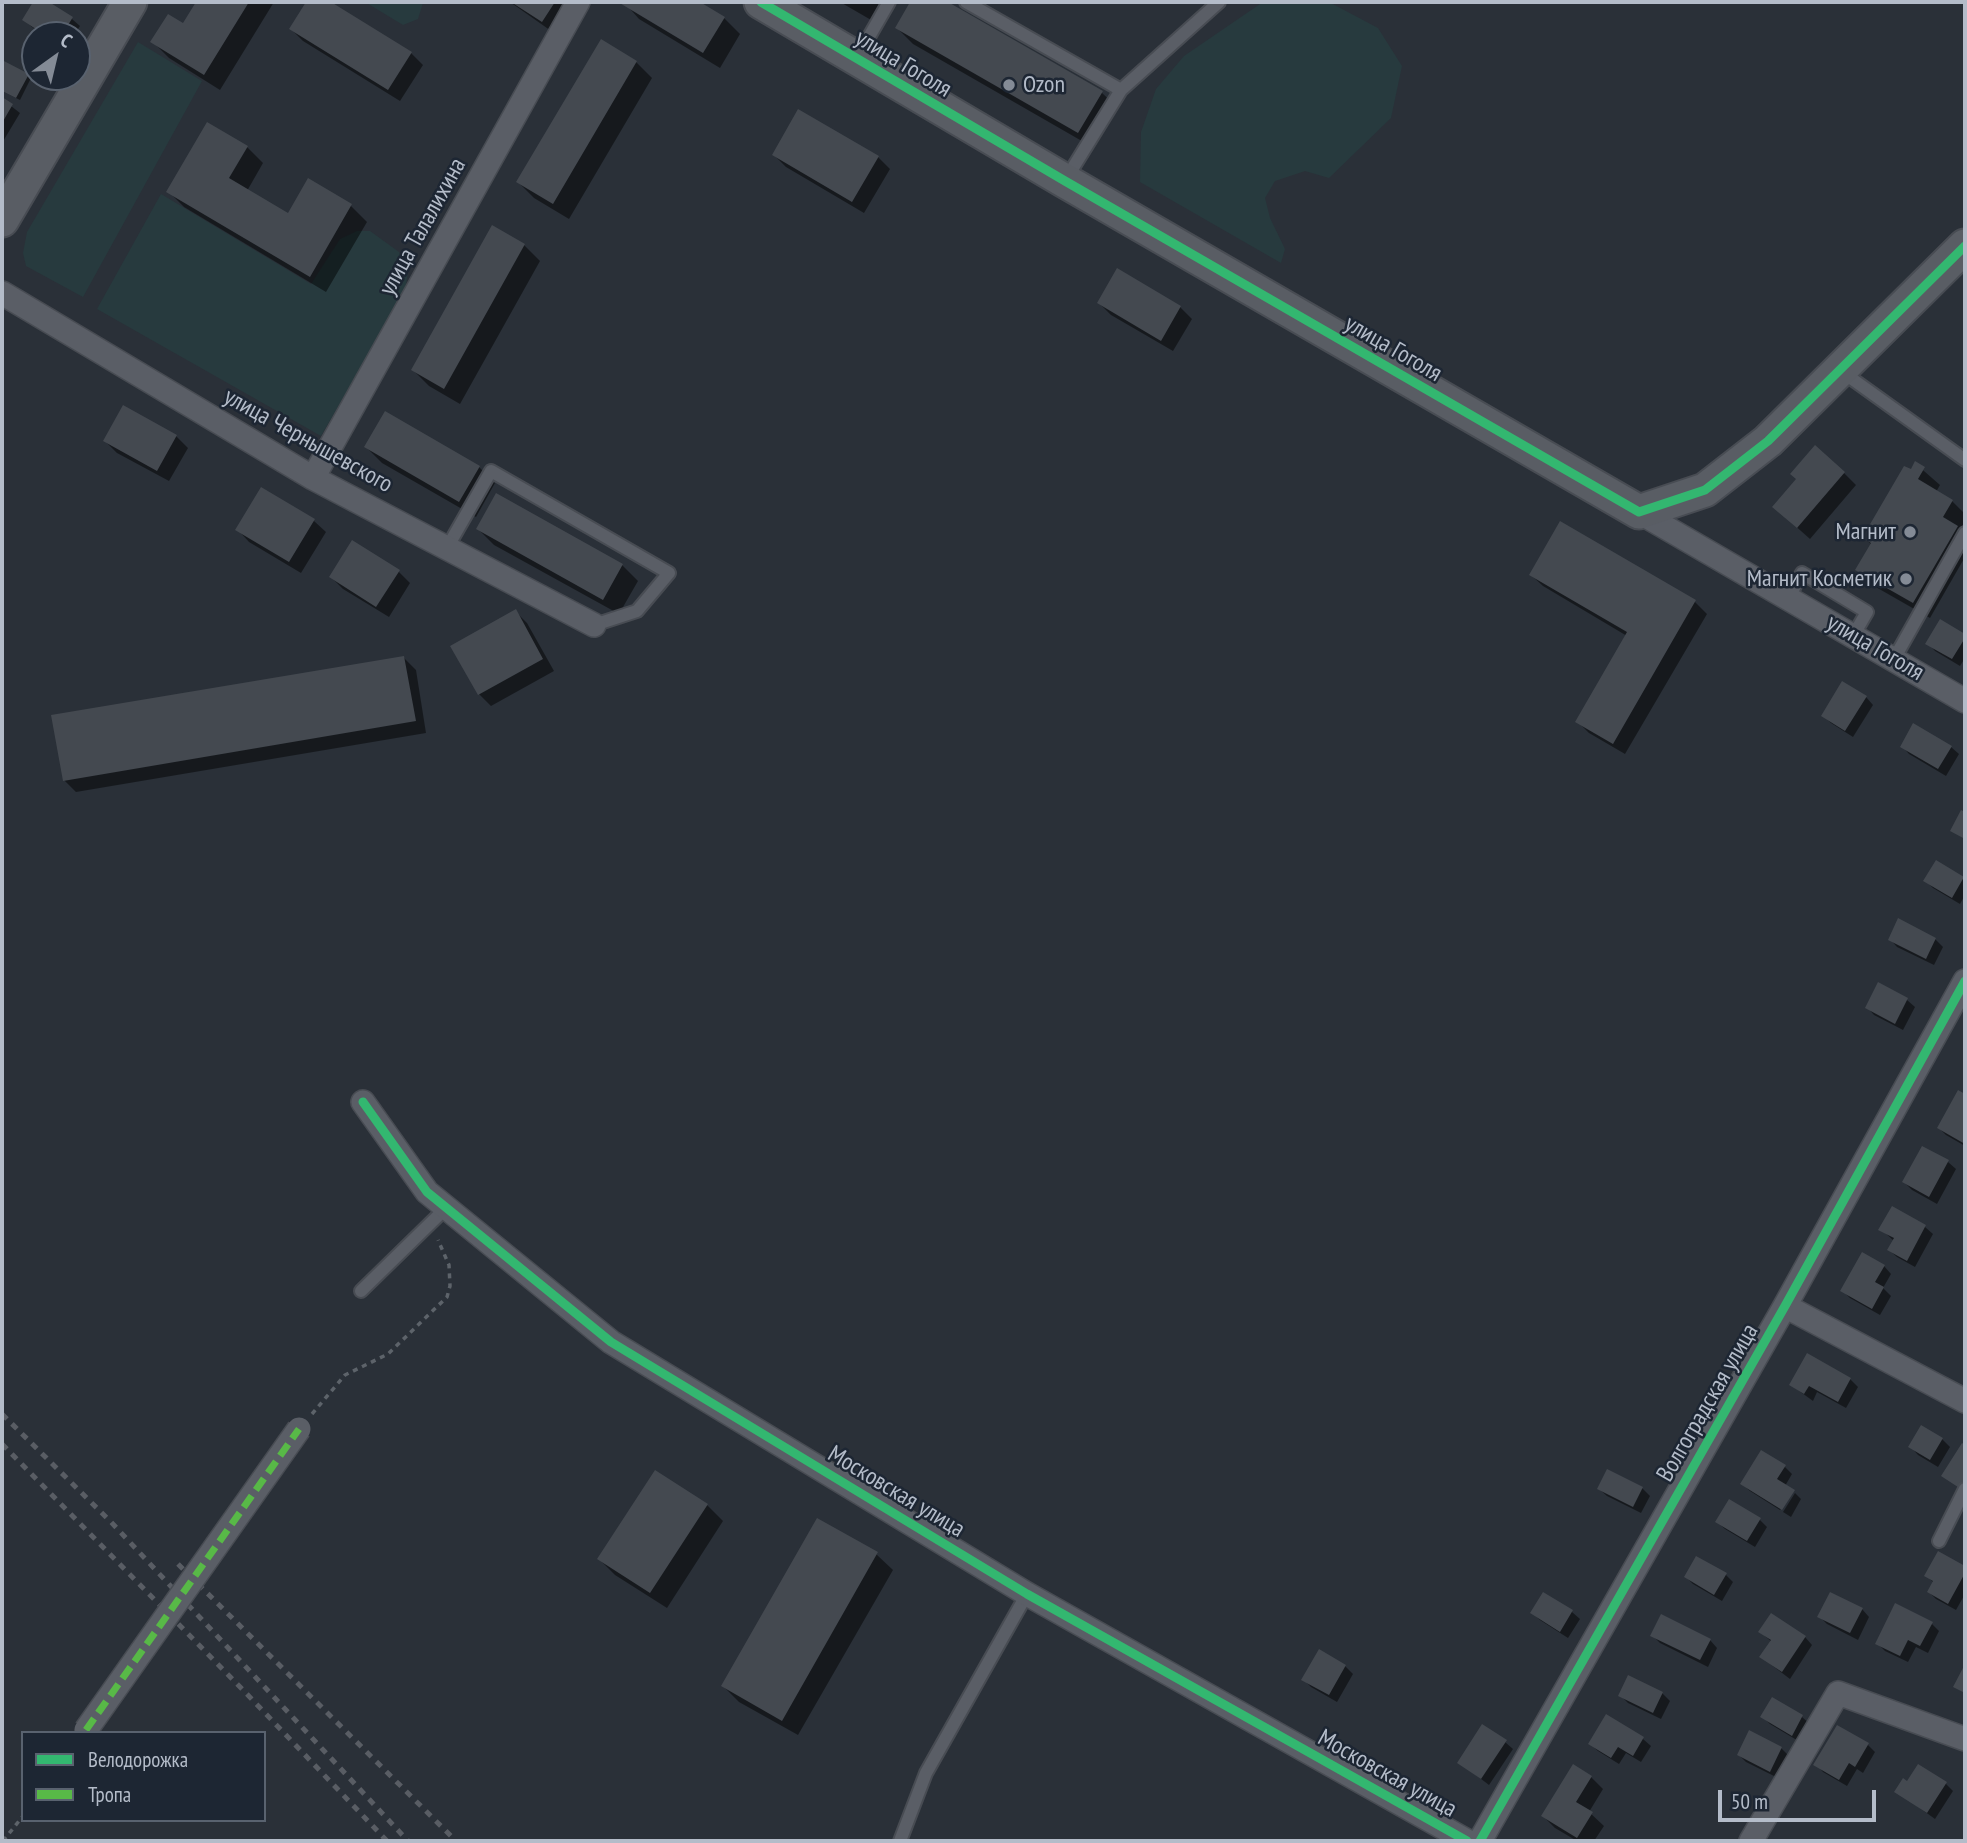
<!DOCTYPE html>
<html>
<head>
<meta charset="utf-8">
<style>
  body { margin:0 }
  #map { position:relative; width:1967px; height:1843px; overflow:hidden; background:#2a3038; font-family:"PT Sans Narrow",sans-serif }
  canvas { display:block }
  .frame { position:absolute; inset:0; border:4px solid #b4bcc9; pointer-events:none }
  .legend { position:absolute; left:21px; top:1731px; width:245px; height:91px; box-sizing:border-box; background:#1d2633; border:2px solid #59626f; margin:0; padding:9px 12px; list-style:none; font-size:21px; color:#b4bcc9 }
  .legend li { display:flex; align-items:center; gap:14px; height:35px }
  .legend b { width:35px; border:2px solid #59626f }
  .north { position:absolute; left:21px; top:21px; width:70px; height:70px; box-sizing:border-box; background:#1d2633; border:2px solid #59626f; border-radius:50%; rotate:34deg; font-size:19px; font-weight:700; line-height:28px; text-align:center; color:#b4bcc9 }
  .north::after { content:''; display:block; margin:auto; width:24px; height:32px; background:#848b96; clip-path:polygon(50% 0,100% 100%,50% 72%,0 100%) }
  .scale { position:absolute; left:1718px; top:1790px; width:158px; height:32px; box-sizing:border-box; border:4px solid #b4bcc9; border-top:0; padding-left:9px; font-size:21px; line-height:24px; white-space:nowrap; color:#b4bcc9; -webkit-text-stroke:5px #1d2633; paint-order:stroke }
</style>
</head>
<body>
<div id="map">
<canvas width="1967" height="1843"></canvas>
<div class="frame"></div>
<ul class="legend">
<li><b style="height:9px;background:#33b770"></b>Велодорожка</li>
<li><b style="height:9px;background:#58b947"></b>Тропа</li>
</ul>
<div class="north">С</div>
<div class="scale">50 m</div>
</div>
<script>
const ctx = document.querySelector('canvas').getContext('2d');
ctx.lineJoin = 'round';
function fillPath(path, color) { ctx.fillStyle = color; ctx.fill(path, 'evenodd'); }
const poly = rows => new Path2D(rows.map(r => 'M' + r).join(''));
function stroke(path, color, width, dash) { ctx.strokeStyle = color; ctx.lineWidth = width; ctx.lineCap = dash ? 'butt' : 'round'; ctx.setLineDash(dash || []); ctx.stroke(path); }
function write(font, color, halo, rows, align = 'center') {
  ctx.font = font + ' "PT Sans Narrow",sans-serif'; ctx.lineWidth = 5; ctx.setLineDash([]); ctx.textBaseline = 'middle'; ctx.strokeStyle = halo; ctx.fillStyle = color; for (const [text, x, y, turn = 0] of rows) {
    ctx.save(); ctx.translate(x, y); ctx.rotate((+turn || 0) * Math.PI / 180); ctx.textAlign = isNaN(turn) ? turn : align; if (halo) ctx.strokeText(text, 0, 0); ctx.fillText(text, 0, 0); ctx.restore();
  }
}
const green = poly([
  [365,2,422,2,423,3,418,19,403,25],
  [1263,2,1329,2,1378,28,1402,66,1391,118,1329,178,1305,171,1275,181,1265,198,1270,218,1285,249,1281,263,1140,182,1141,132,1156,89,1184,56],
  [138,42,202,81,83,297,26,266,23,253,27,232],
  [161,194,311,284,340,239,357,231,370,231,399,252,408,272,405,291,321,436,97,309]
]);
const shadow = poly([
  [36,2,46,2,72,19,80,26,74,35,44,35,32,27,24,20],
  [198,2,274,2,220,90,169,58,153,42,183,26],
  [308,2,328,2,411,53,423,65,400,101,303,41,291,29],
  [510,2,574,2,554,33],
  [624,2,696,2,724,18,740,34,720,68,639,19],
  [840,2,892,2,878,24],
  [912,2,944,2,1101,92,1118,108,1094,148,913,44,897,28],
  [601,42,636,62,652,78,569,219,534,198,518,182],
  [2,62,31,78,20,100,2,91],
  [2,99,20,113,2,143],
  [247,147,263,163,247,191,288,215,309,181,351,206,367,222,326,292,184,207,168,191],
  [774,155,878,157,890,169,864,213,786,167],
  [524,245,540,261,460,404,429,386,413,370],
  [1099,303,1180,307,1192,319,1173,351,1111,315],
  [176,436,188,448,169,481,117,453,105,441],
  [366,447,479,467,495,483,476,517,382,463],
  [1916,464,1940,485,1936,492,1952,501,1965,514,1965,523,1960,531,1965,536,1965,557,1930,618,1874,586,1858,570,1872,545,1864,538],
  [1844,473,1856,485,1810,539,1774,507],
  [314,521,326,532,301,573,249,542,238,530],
  [1560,523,1695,602,1707,614,1625,754,1589,733,1577,721,1627,636,1543,586,1531,575],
  [478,529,622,565,638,581,619,614,494,545],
  [398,571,410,583,389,617,343,589,331,577],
  [515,611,527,623,554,671,491,706,479,694,453,646],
  [1941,621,1965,636,1965,658,1960,666,1935,651,1928,643],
  [404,658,416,670,426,733,76,792,64,780],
  [1866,697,1873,705,1853,737,1831,723,1823,716],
  [1902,746,1951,747,1959,754,1946,776,1909,754],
  [1963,879,1965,881,1965,895,1960,904,1933,888,1926,881],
  [1890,939,1935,939,1943,947,1934,965,1897,947],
  [1879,985,1907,1000,1915,1007,1903,1030,1874,1015,1867,1007],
  [1958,1093,1965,1096,1965,1146,1946,1135,1939,1128],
  [1923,1148,1948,1162,1956,1169,1937,1204,1912,1190,1904,1182],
  [1892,1208,1925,1227,1933,1234,1915,1267,1897,1257,1889,1250,1894,1241,1881,1229],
  [1884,1266,1891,1274,1883,1288,1891,1296,1880,1315,1850,1298,1843,1291],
  [1850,1379,1858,1387,1846,1408,1817,1392,1813,1401,1791,1385],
  [1942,1439,1950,1447,1938,1467,1918,1455,1911,1447],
  [1785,1467,1792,1474,1785,1486,1793,1491,1780,1510,1750,1491,1742,1484],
  [1642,1488,1650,1496,1641,1513,1607,1496,1599,1489],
  [1795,1493,1801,1499,1791,1517,1783,1512],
  [707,1505,723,1521,667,1608,615,1575,599,1559],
  [1760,1520,1767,1527,1755,1547,1725,1529,1717,1522],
  [1939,1553,1965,1568,1965,1594,1956,1610,1936,1599,1929,1592,1934,1583,1926,1575],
  [876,1554,893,1570,798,1735,739,1702,723,1686],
  [1726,1575,1733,1582,1722,1601,1693,1584,1686,1577],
  [1543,1594,1572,1612,1580,1619,1568,1638,1540,1620,1532,1613],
  [1862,1609,1869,1617,1858,1640,1827,1624,1820,1617],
  [1932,1624,1939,1631,1928,1653,1916,1647,1908,1662,1885,1651,1877,1643],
  [1760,1632,1805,1637,1812,1645,1790,1679,1761,1657,1772,1642],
  [1652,1635,1710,1640,1717,1648,1708,1667,1660,1643],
  [1345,1666,1353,1674,1337,1702,1311,1687,1303,1679],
  [1662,1693,1670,1701,1661,1719,1628,1703,1620,1695],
  [1772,1700,1802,1717,1810,1724,1800,1742,1770,1724,1763,1717],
  [1643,1739,1651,1746,1641,1762,1626,1753,1619,1764,1598,1751,1590,1744],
  [1505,1742,1513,1749,1489,1785,1459,1762],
  [1868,1745,1875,1752,1863,1773,1857,1769,1847,1786,1823,1772,1816,1764],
  [1781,1748,1789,1756,1778,1778,1746,1762,1739,1755],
  [1574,1766,1591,1777,1603,1789,1589,1812,1604,1826,1594,1841,1577,1841,1555,1828,1543,1816],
  [1908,1783,1945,1783,1953,1791,1935,1819,1896,1791]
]);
const building = poly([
  [33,2,49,2,73,17,62,35,45,35,22,20],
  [196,2,249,2,204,75,150,42,168,14,183,23],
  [306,2,331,2,412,52,388,90,289,29],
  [511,2,555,2,542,22],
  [618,2,700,2,725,17,703,53],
  [910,2,948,2,1103,91,1078,133,895,28],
  [601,39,637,61,553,204,516,182],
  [2,60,29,74,16,98,2,91],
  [2,97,13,104,2,123],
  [798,109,879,156,852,202,772,155],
  [207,122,248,146,229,178,288,213,308,178,352,204,310,277,166,192],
  [492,225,525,244,444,389,411,370],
  [1117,268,1181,306,1161,341,1097,303],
  [123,405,177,435,157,471,103,441],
  [385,411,480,466,459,502,364,447],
  [1815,445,1845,472,1797,528,1772,507,1796,479,1790,474],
  [1915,461,1925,467,1918,479,1953,500,1943,517,1958,526,1913,603,1855,570,1871,543,1862,538,1904,466,1911,469],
  [261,487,315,519,289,562,235,530],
  [496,493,623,564,603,600,476,529],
  [1560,521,1696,600,1613,744,1575,722,1627,632,1529,575],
  [352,540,400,570,376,607,329,577],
  [516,609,543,659,478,695,450,646],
  [1940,619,1965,634,1965,638,1952,659,1925,644],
  [404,656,416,721,63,781,51,715],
  [1842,681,1867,696,1845,731,1821,716],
  [1913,723,1952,746,1938,769,1900,747],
  [1961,810,1965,812,1965,839,1950,831],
  [1936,860,1964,877,1952,898,1923,881],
  [1898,918,1936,938,1926,959,1888,940],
  [1878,982,1908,998,1895,1024,1865,1008],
  [1958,1090,1965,1094,1965,1144,1937,1128],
  [1922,1146,1949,1160,1929,1197,1902,1182],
  [1892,1206,1926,1225,1907,1261,1887,1250,1894,1238,1878,1230],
  [1862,1252,1885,1265,1875,1282,1884,1287,1872,1309,1840,1291],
  [1807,1353,1851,1378,1838,1402,1809,1386,1804,1394,1789,1385],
  [1921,1425,1943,1438,1930,1460,1908,1447],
  [1962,1443,1965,1445,1965,1483,1961,1489,1941,1476],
  [1761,1450,1786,1465,1777,1479,1795,1490,1782,1510,1740,1484],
  [1607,1469,1643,1487,1633,1507,1597,1489],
  [655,1470,708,1504,650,1593,597,1559],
  [1729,1499,1761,1518,1747,1541,1715,1522],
  [817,1518,878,1552,782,1721,721,1686],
  [1938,1551,1965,1566,1965,1573,1948,1604,1927,1592,1933,1581,1924,1576],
  [1696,1556,1727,1573,1714,1595,1684,1577],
  [1543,1592,1573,1610,1560,1632,1530,1613],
  [1830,1592,1863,1608,1850,1633,1817,1617],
  [1895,1603,1933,1622,1920,1646,1908,1640,1900,1656,1875,1644],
  [1771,1613,1806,1636,1782,1672,1759,1657,1771,1640,1758,1632],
  [1661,1614,1711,1639,1700,1660,1650,1636],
  [1319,1649,1346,1665,1329,1695,1301,1680],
  [1965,1664,1965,1693,1953,1687],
  [1628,1675,1663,1692,1653,1713,1618,1696],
  [1772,1697,1803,1715,1792,1736,1760,1717],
  [1606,1714,1644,1737,1633,1756,1618,1747,1611,1758,1588,1744],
  [1482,1724,1507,1740,1481,1779,1457,1763],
  [1837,1725,1869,1743,1855,1767,1849,1763,1839,1780,1813,1765],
  [1749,1730,1782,1747,1770,1772,1737,1755],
  [1573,1764,1592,1776,1576,1802,1593,1812,1577,1838,1541,1816],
  [1918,1764,1947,1782,1927,1813,1894,1792,1903,1778,1907,1781]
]);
const path = poly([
  [312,1414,345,1375,388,1354,447,1297,450,1286,449,1265,438,1240],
  [3,1841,23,1816]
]);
const lane = poly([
  [966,2,1121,90,1219,2],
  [858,56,889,2],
  [1066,179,1121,90],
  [1841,371,1965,460],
  [447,548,491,471,669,573,637,611,594,625],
  [1788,599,1802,573,1867,612,1853,636],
  [1894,659,1965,533],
  [361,1291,446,1208],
  [1939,1541,1965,1489],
  [900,1841,926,1773,1027,1594]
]);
const street = poly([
  [2,293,313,478,594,625],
  [313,478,578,2],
  [1639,512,1965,701],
  [363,1102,427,1192,611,1342,1027,1594,1467,1841],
  [1785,1306,1965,1401],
  [1480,1841,1785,1306,1965,981],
  [1751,1841,1838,1693,1965,1739]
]);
const secondary = poly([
  [761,2,1065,181,1639,512,1705,490,1768,441,1965,246],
  [2,220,130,2]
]);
const rail = poly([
  [2,1414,111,1522,408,1841],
  [2,1444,244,1691,387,1841],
  [178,1564,456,1841]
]);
const streetBridge = poly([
  [86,1730,299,1429]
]);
const quiet = poly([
  [86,1730,299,1429]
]);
const cycleway = poly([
  [761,2,1065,181,1639,512,1705,490,1768,441,1965,246],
  [363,1102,427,1192,611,1342,1027,1594,1467,1841],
  [1480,1841,1785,1306,1965,981]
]);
const markers = [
  [1009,85,7,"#848b96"],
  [1910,532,7,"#848b96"],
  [1906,579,7,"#848b96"]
];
const streetNames = [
  ["улица Гоголя",903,64,31],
  ["улица Талалихина",423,227,-61],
  ["улица Гоголя",1393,349,30],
  ["улица Чернышевского",308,441,29],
  ["улица Гоголя",1875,648,30],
  ["Волгоградская улица",1708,1403,-60],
  ["Московская улица",896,1492,31],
  ["Московская улица",1387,1774,29]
];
const poiNames = [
  ["Ozon",1023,85,"left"],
  ["Магнит",1896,532],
  ["Магнит Косметик",1892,579]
];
fillPath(green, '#273a3e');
fillPath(shadow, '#0007');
fillPath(building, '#444950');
stroke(lane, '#484c53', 16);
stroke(street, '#484c53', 26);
stroke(secondary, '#484c53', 37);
stroke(path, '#5d636a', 3.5, [5, 5]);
stroke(lane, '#5a5e66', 12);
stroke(street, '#5a5e66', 23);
stroke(secondary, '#595d64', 33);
stroke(rail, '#595d64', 5, [7, 7]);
stroke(streetBridge, '#484c53', 26, []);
stroke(streetBridge, '#5a5e66', 23);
stroke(quiet, '#58b947', 7, [14, 7]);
stroke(cycleway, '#33b770', 9);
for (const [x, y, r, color] of markers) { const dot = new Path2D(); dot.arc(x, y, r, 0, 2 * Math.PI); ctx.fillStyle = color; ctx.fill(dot); stroke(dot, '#1d2633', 2.5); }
write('24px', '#b4bcc9', '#1d2633', streetNames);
write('24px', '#b4bcc9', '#1d2633', poiNames, 'right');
</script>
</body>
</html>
